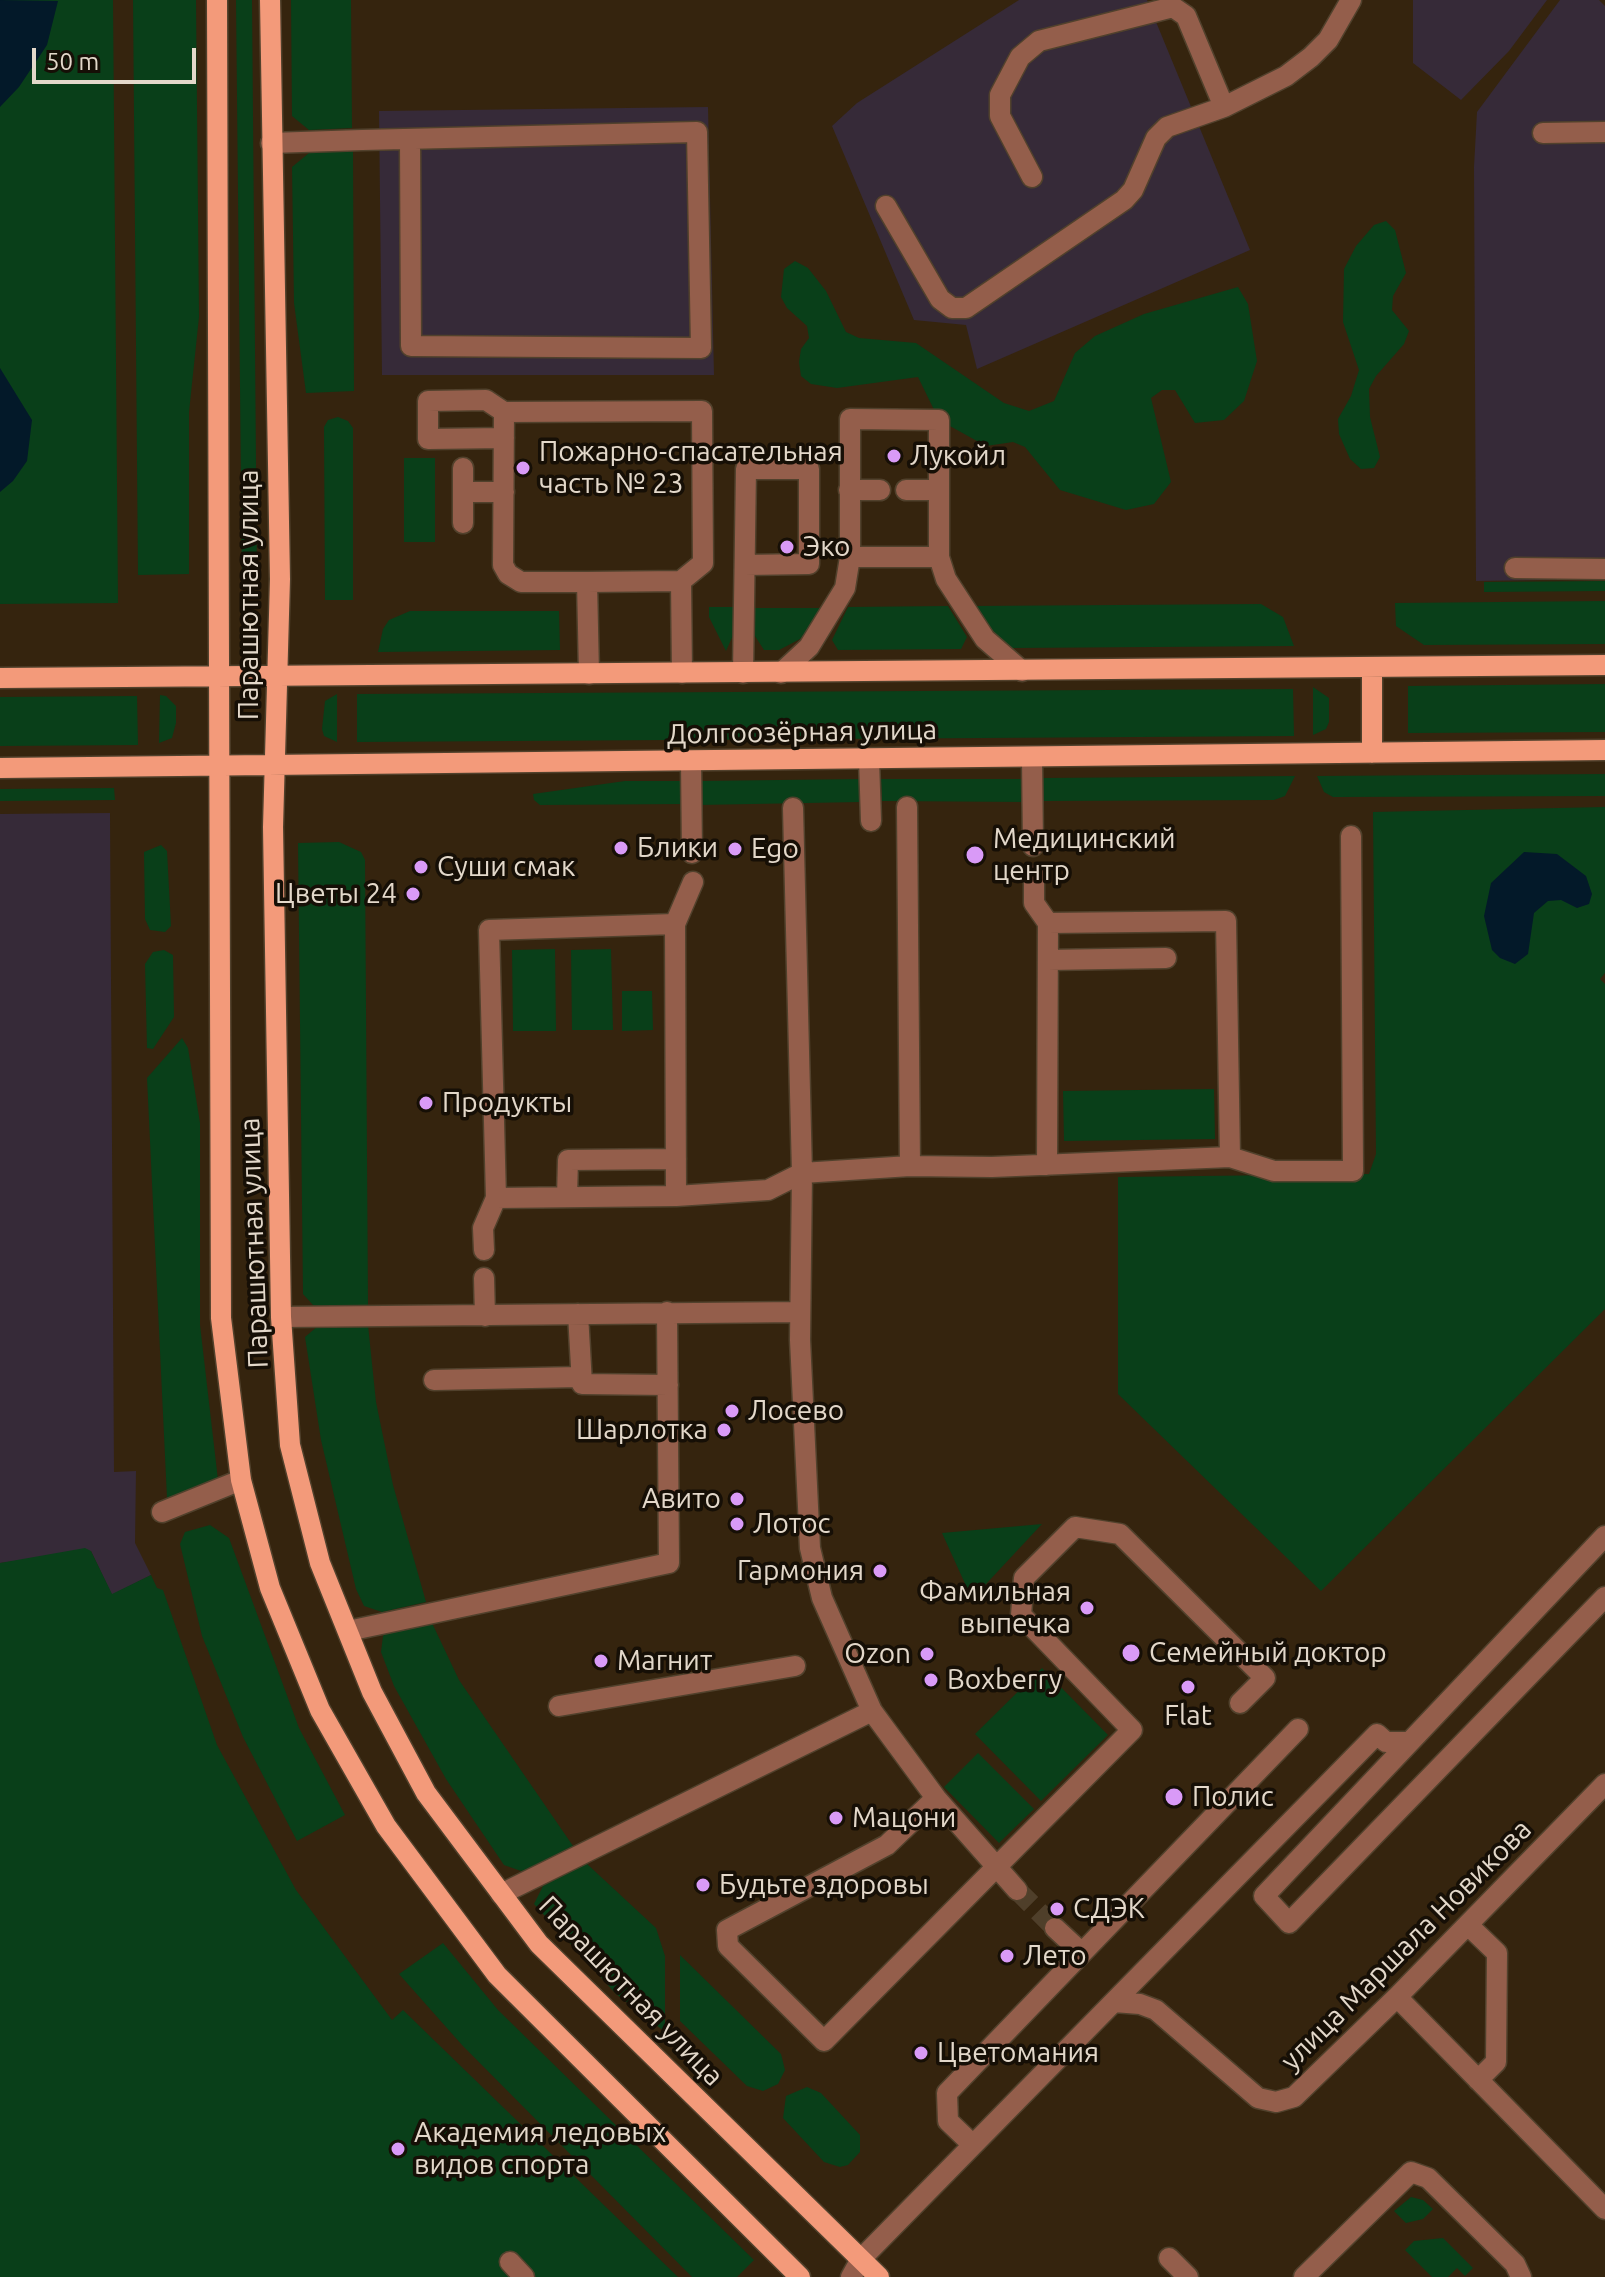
<!DOCTYPE html>
<html>
<head>
<meta charset="utf-8">
<style>
  body { margin:0 }
  #map { position:relative; width:1605px; height:2277px; overflow:hidden; background:#35240e; font-family:Ubuntu,sans-serif }
  canvas { display:block }
  .scale { position:absolute; left:32px; top:48px; width:164px; height:36px; box-sizing:border-box; border:4px solid #e3d8ca; border-top:0; padding-left:10px; font-size:24px; line-height:28px; white-space:nowrap; color:#e3d8ca; -webkit-text-stroke:6px #160f06; paint-order:stroke }
</style>
</head>
<body>
<div id="map">
<canvas width="1605" height="2277"></canvas>
<div class="scale">50 m</div>
</div>
<script>
const g = document.querySelector('canvas').getContext('2d');
g.lineJoin = 'round';
function paint(path, color) {
  g.fillStyle = color;
  g.fill(path, 'evenodd');
}
function poly(rows) {
  const path = new Path2D();
  for (const r of rows) {
    path.moveTo(r[0], r[1]);
    for (let i = 2; i < r.length; i += 2) path.lineTo(r[i], r[i + 1]);
  }
  return path;
}
function strokePath(path, color, width, dash) {
  g.strokeStyle = color;
  g.lineWidth = width;
  g.lineCap = dash ? 'butt' : 'round';
  g.setLineDash(dash || []);
  g.stroke(path);
}
function drawText(font, color, halo, rows, align = 'center') {
  g.font = font + ' Ubuntu,sans-serif';
  g.lineWidth = 7;
  g.setLineDash([]);
  g.textBaseline = 'middle';
  g.strokeStyle = halo;
  g.fillStyle = color;
  for (const [text, x, y, turn = 0] of rows) {
    g.save();
    g.translate(x, y);
    g.rotate((+turn || 0) * Math.PI / 180);
    g.textAlign = isNaN(turn) ? turn : align;
    if (halo) g.strokeText(text, 0, 0);
    g.fillText(text, 0, 0);
    g.restore();
  }
}
paint(poly([
  [1019,0,1147,0,1250,250,977,369,966,325,914,320,832,126,857,103],
  [1413,0,1547,0,1509,51,1461,100,1413,63],
  [1560,0,1599,0,1605,6,1605,579,1476,581,1474,167,1477,112],
  [708,107,714,375,382,375,379,111],
  [110,813,114,1472,136,1471,135,1543,151,1575,112,1595,91,1551,0,1563,0,814]
]), '#362a38');
paint(poly([
  [0,0,113,0,118,603,0,604],
  [133,0,196,0,199,317,189,412,189,574,138,575],
  [236,0,252,0,257,580,242,581],
  [291,0,351,0,352,128,309,130,292,116],
  [353,150,354,391,306,393,294,303,292,167,309,153],
  [1386,221,1395,230,1406,273,1393,296,1392,310,1409,331,1404,344,1376,376,1369,389,1370,417,1380,457,1374,468,1361,469,1350,459,1339,434,1338,419,1351,396,1359,370,1343,322,1344,269,1356,246,1374,225],
  [795,261,808,268,826,291,846,332,859,338,916,343,1004,403,1029,411,1054,401,1075,353,1095,336,1144,314,1238,287,1248,304,1257,361,1244,401,1224,420,1195,423,1175,390,1162,390,1151,398,1171,482,1154,504,1126,510,1060,490,1025,447,1013,442,986,446,939,420,918,377,837,388,811,384,801,376,799,362,801,349,809,338,807,326,787,308,781,297,784,269],
  [338,417,348,421,353,428,353,600,325,600,324,427,328,420],
  [404,458,435,458,435,542,404,542],
  [1605,581,1605,591,1484,592,1484,582],
  [1605,601,1605,644,1424,645,1396,626,1395,603],
  [1261,604,1283,617,1294,646,1011,648,1001,643,972,606],
  [948,606,967,637,961,649,838,650,832,640,848,607],
  [709,607,733,607,734,633,726,651,709,617],
  [754,608,824,608,800,639,779,650,764,650,753,633],
  [410,611,559,611,560,650,378,652,383,629,389,620],
  [1605,684,1605,732,1408,733,1408,686],
  [1313,687,1329,698,1329,722,1326,729,1313,735],
  [1293,689,1294,736,357,742,357,694],
  [337,694,337,742,324,736,322,729,325,701],
  [160,695,166,696,176,706,176,723,172,738,159,743],
  [137,696,138,745,0,746,0,697],
  [1605,774,1605,796,1333,797,1324,792,1317,776],
  [1295,776,1285,796,1274,800,1043,801,1043,778],
  [860,779,860,802,698,805,698,781],
  [881,779,1027,779,1027,802,882,801],
  [625,781,683,781,684,804,540,805,534,800,533,794],
  [114,788,115,800,0,801,0,789],
  [1605,807,1605,973,1600,979,1605,984,1605,1309,1321,1591,1118,1394,1118,1177,1369,1174,1376,1154,1373,812],
  [339,842,361,852,365,860,368,1305,321,1307,313,1305,303,1294,298,843],
  [161,845,167,851,171,926,165,932,150,930,145,919,144,852],
  [555,949,556,1031,513,1031,512,950],
  [611,949,613,1030,572,1030,571,950],
  [164,950,173,955,174,1017,153,1049,147,1048,145,964,153,952],
  [622,991,652,991,653,1030,622,1031],
  [182,1038,188,1048,200,1123,200,1325,218,1480,175,1498,167,1498,147,1078],
  [1214,1089,1215,1139,1064,1141,1063,1091],
  [368,1325,376,1402,393,1485,426,1602,382,1612,364,1606,356,1589,321,1440,305,1337,318,1326],
  [1042,1524,972,1599,942,1533],
  [210,1525,229,1538,299,1728,345,1815,297,1841,243,1737,202,1636,180,1544,185,1532],
  [85,1548,91,1551,112,1594,151,1575,157,1588,163,1590,217,1745,296,1890,392,2020,403,2010,678,2277,0,2277,0,1563],
  [432,1623,459,1680,573,1846,529,1869,521,1871,504,1865,446,1779,394,1686,381,1652,383,1636,390,1630],
  [1042,1668,1108,1735,1041,1801,975,1734],
  [978,1753,1034,1809,999,1843,944,1787],
  [586,1863,656,1928,665,1956,665,2032,616,1994,534,1904,543,1886],
  [443,1943,498,2010,754,2260,737,2277,692,2277,462,2045,399,1974],
  [680,1955,781,2054,785,2070,778,2084,763,2091,747,2086,680,2021],
  [807,2087,821,2093,860,2135,860,2152,848,2165,840,2167,824,2162,783,2118,786,2096],
  [1411,2197,1423,2200,1433,2209,1423,2219,1406,2223,1394,2211],
  [1443,2238,1473,2268,1465,2276,1457,2268,1448,2277,1432,2277,1405,2250,1414,2241]
]), '#093f19');
paint(poly([
  [0,0,58,1,47,45,19,87,0,107],
  [0,368,32,420,27,461,13,481,0,492],
  [1524,852,1557,854,1586,876,1592,894,1589,904,1577,908,1561,900,1548,901,1534,913,1528,954,1515,964,1500,958,1492,950,1484,916,1491,883]
]), '#031929');
strokePath(poly([
  [1017,1890,1055,1928]
]), '#4f3f2a', 20, [20, 10]);
const minor = poly([
  [1543,133,1605,132],
  [271,143,362,140,697,132,701,348,411,346,410,139],
  [1032,177,1000,116,1000,95,1020,57,1039,41,1173,7,1186,16,1224,107,1286,76,1311,57,1328,40,1351,0],
  [886,206,940,299,952,308,966,308,1124,200,1133,190,1156,138,1167,127,1224,107],
  [504,438,428,439,428,401,486,400,504,412],
  [849,490,880,490],
  [906,490,938,490],
  [463,492,504,492],
  [463,523,463,468],
  [850,557,939,557],
  [1515,568,1605,569],
  [587,582,521,582,508,574,503,565,504,412,702,411,703,563,681,581],
  [743,673,746,469,809,469,809,564,745,565],
  [781,673,809,647,845,588,850,557,850,419,939,420,939,557,946,579,985,639,1022,671],
  [589,674,587,582,681,581,682,673],
  [1032,758,1033,846],
  [869,759,871,821],
  [691,762,692,853],
  [907,807,910,1166],
  [793,808,802,1173,800,1340,810,1548,822,1598,872,1711,936,1798,1017,1890],
  [1034,875,1034,903,1048,923],
  [675,924,693,882],
  [1048,960,1166,958],
  [1047,1165,1048,923,1226,921,1230,1157],
  [567,1197,568,1160,676,1159],
  [496,1198,676,1196,768,1190,802,1173,910,1166,992,1167,1230,1157,1274,1171,1353,1171,1351,836],
  [484,1250,483,1228,496,1198,489,930,675,924,676,1196],
  [484,1278,485,1316],
  [578,1314,582,1384,668,1385],
  [281,1317,800,1312],
  [434,1380,579,1377],
  [162,1512,241,1480],
  [1605,1536,1264,1896,1289,1923,1605,1597],
  [348,1631,669,1563,667,1312],
  [559,1706,795,1666],
  [936,1798,887,1845,727,1930,728,1946,824,2041,1132,1730,1021,1615,1024,1578,1075,1527,1120,1534,1265,1678,1240,1703],
  [501,1894,872,1711],
  [1468,1925,1497,1953,1496,2062,1478,2080],
  [1055,1928,1082,1953],
  [1397,1997,1605,2209],
  [1114,2002,1140,2004,1156,2010,1258,2098,1276,2102,1294,2097,1397,1997,1605,1784],
  [973,2145,948,2121,947,2093,1298,1729],
  [1169,2258,1188,2277],
  [510,2262,524,2277],
  [851,2277,861,2259,1377,1734,1386,1742,1409,1742],
  [1304,2277,1411,2172,1428,2178,1515,2264,1521,2277]
]);
const major = poly([
  [217,0,221,1318,241,1480,270,1588,320,1710,386,1826,497,1975,800,2277],
  [270,0,280,579,273,827,281,1317,290,1445,320,1563,372,1692,426,1793,539,1944,879,2277],
  [1372,670,1372,753],
  [0,678,1605,665],
  [0,768,1605,750]
]);
strokePath(minor, '#51412c', 23);
strokePath(major, '#51412c', 23);
strokePath(minor, '#945e4b', 20);
strokePath(major, '#f39a7a', 20);
for (const [x, y, r, color] of [
  [894,456,8,"#d99af7"],
  [523,468,8,"#d99af7"],
  [787,547,8,"#d99af7"],
  [621,848,8,"#d99af7"],
  [735,849,8,"#d99af7"],
  [975,855,10,"#d99af7"],
  [421,867,8,"#d99af7"],
  [413,894,8,"#d99af7"],
  [426,1103,8,"#d99af7"],
  [732,1411,8,"#d99af7"],
  [724,1430,8,"#d99af7"],
  [737,1499,8,"#d99af7"],
  [737,1524,8,"#d99af7"],
  [880,1571,8,"#d99af7"],
  [1087,1608,8,"#d99af7"],
  [1131,1653,10,"#d99af7"],
  [927,1654,8,"#d99af7"],
  [601,1661,8,"#d99af7"],
  [931,1680,8,"#d99af7"],
  [1188,1687,8,"#d99af7"],
  [1174,1797,10,"#d99af7"],
  [836,1818,8,"#d99af7"],
  [703,1885,8,"#d99af7"],
  [1057,1909,8,"#d99af7"],
  [1007,1956,8,"#d99af7"],
  [921,2053,8,"#d99af7"],
  [398,2149,8,"#d99af7"]
]) {
  const dot = new Path2D();
  dot.arc(x, y, r, 0, 2 * Math.PI);
  g.fillStyle = color;
  g.fill(dot);
  strokePath(dot, '#160f06', 3);
}
drawText('28px', '#e3d8ca', '#160f06', [
  ["Пожарно-спасательная",539,452],
  ["часть № 23",539,484],
  ["Лукойл",910,456],
  ["Эко",803,547],
  ["Медицинский",993,839],
  ["центр",993,871],
  ["Блики",637,848],
  ["Ego",751,849],
  ["Суши смак",437,867],
  ["Цветы 24",397,894,"right"],
  ["Продукты",442,1103],
  ["Лосево",748,1411],
  ["Шарлотка",708,1430,"right"],
  ["Авито",721,1499,"right"],
  ["Лотос",753,1524],
  ["Гармония",864,1571,"right"],
  ["Фамильная",1071,1592,"right"],
  ["выпечка",1071,1624,"right"],
  ["Семейный доктор",1149,1653],
  ["Ozon",911,1654,"right"],
  ["Магнит",617,1661],
  ["Boxberry",947,1680],
  ["Flat",1188,1716,"center"],
  ["Полис",1192,1797],
  ["Мацони",852,1818],
  ["Будьте здоровы",719,1885],
  ["СДЭК",1073,1909],
  ["Лето",1023,1956],
  ["Цветомания",937,2053],
  ["Академия ледовых",414,2133],
  ["видов спорта",414,2165]
], 'left');
drawText('28px', '#e3d8ca', '#160f06', [
  ["Парашютная улица",249,595,-90],
  ["Долгоозёрная улица",802,732,-1],
  ["Парашютная улица",254,1243,-92],
  ["улица Маршала Новикова",1406,1945,-45],
  ["Парашютная улица",631,1991,46]
]);
</script>
</body>
</html>
